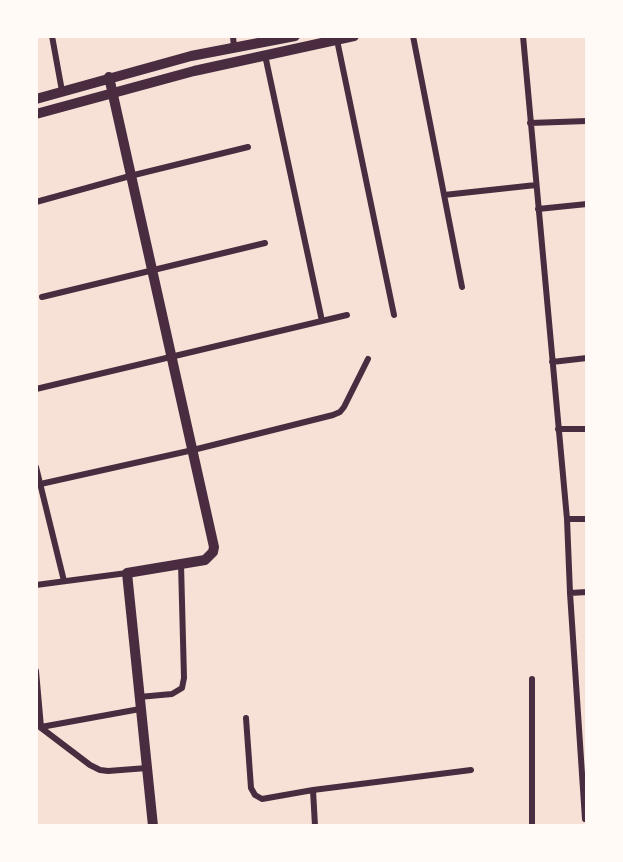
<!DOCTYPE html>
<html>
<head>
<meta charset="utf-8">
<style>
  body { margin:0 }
  #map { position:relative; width:623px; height:862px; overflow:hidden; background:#f7e1d7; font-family:Overpass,sans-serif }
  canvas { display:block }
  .frame { position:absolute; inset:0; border:38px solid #fffaf5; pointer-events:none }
</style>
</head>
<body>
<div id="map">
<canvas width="623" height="862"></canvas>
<div class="frame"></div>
</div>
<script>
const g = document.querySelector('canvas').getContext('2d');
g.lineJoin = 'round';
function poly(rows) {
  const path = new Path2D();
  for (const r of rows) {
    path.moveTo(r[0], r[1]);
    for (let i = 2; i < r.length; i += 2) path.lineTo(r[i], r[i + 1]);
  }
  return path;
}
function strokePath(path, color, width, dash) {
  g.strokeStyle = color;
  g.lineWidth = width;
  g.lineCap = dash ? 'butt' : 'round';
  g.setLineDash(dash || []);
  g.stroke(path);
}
strokePath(poly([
  [52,36,62,91],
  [233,36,234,48],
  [413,36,462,287],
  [523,36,567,519,570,593,587,592],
  [337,40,394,315],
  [265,55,322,321],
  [530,123,587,121],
  [444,195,536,185],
  [36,202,130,176,248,147],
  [538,209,587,204],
  [42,297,265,243],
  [552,362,587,358],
  [36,389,347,315],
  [558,429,587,429],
  [36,467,64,581],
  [36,485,193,450,333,415,340,412,344,407,368,359],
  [567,519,587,519],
  [36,585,127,573],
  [570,593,585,819],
  [36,671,41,727,140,709],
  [532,679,532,826],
  [139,697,172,694,182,688,184,678,181,564],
  [246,718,251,788,255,795,262,799,313,790,471,770],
  [36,724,90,765,100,770,108,771,147,768],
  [313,790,315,826]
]), '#4a2c40', 6);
strokePath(poly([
  [109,77,214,547,213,552,205,560,127,573,153,826],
  [36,99,191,56,295,36],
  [36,114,194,71,354,36]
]), '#4a2c40', 10);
</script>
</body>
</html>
